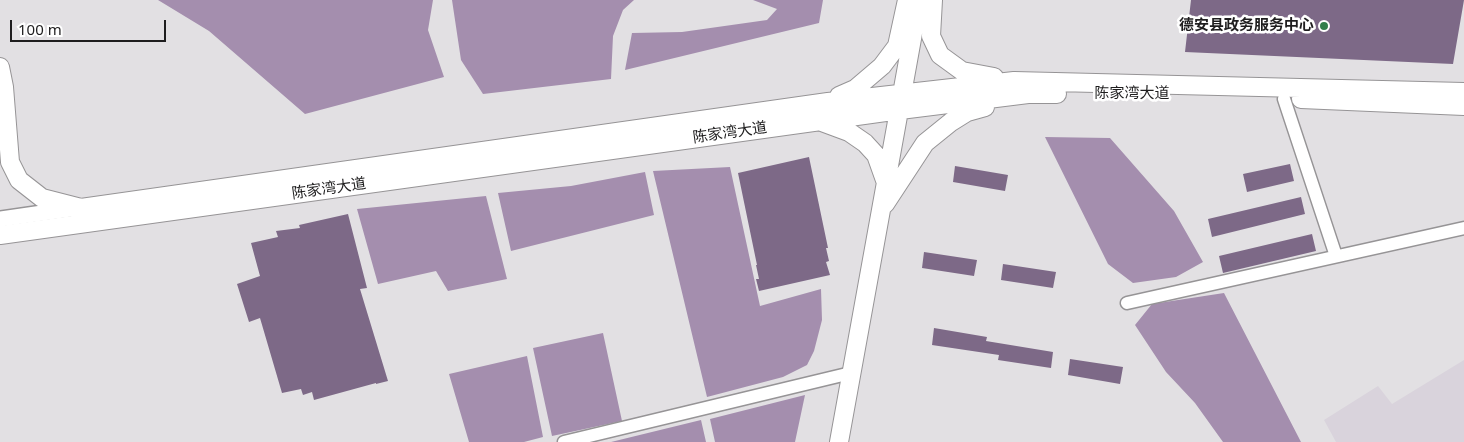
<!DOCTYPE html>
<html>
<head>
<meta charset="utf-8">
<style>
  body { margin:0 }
  #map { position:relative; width:1464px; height:442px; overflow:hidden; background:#e2e0e3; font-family:"Noto Sans",sans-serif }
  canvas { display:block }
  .scale { position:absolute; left:10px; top:20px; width:156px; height:22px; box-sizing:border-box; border:2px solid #1e1d1e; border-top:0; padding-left:6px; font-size:15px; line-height:18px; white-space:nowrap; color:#1e1d1e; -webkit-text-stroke:4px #fff; paint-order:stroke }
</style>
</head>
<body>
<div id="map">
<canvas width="1464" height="442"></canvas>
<div class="scale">100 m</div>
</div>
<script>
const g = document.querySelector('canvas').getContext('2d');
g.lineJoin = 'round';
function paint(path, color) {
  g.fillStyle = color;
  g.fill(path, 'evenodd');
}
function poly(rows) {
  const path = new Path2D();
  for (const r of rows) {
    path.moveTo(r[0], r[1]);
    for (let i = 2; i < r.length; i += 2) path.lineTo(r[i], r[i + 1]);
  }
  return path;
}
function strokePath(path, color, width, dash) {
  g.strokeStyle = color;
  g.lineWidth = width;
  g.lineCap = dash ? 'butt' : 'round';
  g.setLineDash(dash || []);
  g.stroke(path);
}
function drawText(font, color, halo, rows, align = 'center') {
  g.font = font + ' "Noto Sans","Noto Sans SC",sans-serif';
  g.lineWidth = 5;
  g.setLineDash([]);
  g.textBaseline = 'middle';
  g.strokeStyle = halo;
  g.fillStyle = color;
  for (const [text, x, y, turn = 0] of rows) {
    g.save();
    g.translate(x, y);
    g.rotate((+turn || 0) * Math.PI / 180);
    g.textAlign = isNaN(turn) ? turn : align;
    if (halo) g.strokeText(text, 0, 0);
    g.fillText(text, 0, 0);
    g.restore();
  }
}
paint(poly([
  [1464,360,1464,442,1336,442,1324,420,1378,386,1392,404]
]), '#d9d3dc');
paint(poly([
  [158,0,433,0,428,30,444,77,305,114,209,31],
  [452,0,634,0,623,10,613,36,611,79,483,94,461,60],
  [753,0,823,0,819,23,625,70,632,33,682,32,767,20,777,9],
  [1045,137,1110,138,1174,211,1203,262,1176,277,1133,283,1108,264],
  [730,167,760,306,821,289,822,320,814,351,807,365,783,377,707,397,653,171],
  [645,172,654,215,511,251,498,193,571,186],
  [486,196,507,279,448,291,436,271,378,284,357,209],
  [1224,293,1301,442,1223,442,1195,403,1166,372,1135,325,1152,304],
  [603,333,622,421,552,436,533,348],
  [527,356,543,437,524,442,469,442,449,374],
  [805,395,795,442,715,442,710,419],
  [701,420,706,442,611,442]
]), '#a48eae');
paint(poly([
  [1191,0,1464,0,1453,64,1185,52],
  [809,157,828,248,826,248,829,261,826,262,830,275,759,291,756,279,759,279,756,265,757,265,738,173],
  [1290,164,1294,181,1247,192,1243,174],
  [955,166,1008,175,1005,191,953,182],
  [1301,197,1305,214,1212,237,1208,219],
  [348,214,367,288,360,289,388,381,376,384,376,383,314,400,312,392,303,395,301,389,282,393,260,318,249,322,237,284,260,276,251,243,278,237,276,231,300,228,299,225],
  [1312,234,1316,251,1223,273,1219,256],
  [924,252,977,260,974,276,922,268],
  [1003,264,1056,272,1053,288,1001,280],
  [934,328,987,337,986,341,1053,352,1051,368,998,360,999,355,932,345],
  [1070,359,1123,367,1120,384,1068,375]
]), '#7d6987');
const minor = poly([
  [1284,99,1336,256],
  [1127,303,1464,228],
  [564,442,851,373]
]);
const tertiary = poly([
  [0,219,77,208]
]);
const secondary = poly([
  [933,0,931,36,940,55,962,71,994,77],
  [0,67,4,87,10,162,19,180,42,198,81,208,828,102,1014,81,1464,92],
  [839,96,855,89,882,66,897,46,907,0],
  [1301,99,1464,106],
  [822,122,849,132,865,143,876,155,886,183],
  [885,204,925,143,951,122,967,112,985,107],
  [0,235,900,110,1028,94,1057,94],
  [839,442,919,0]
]);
strokePath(minor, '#969496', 15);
strokePath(tertiary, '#969496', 18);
strokePath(secondary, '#969496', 20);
strokePath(minor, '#fff', 12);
strokePath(tertiary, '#fff', 15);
strokePath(secondary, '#fff', 18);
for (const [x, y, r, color] of [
  [1324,26,5,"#327d4b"]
]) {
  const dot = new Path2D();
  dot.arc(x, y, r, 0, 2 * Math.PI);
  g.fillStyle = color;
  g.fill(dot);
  strokePath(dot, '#fff', 2);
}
drawText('bold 15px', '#1e1d1e', '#fff', [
  ["德安县政务服务中心",1314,26]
], 'right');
drawText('15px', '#1e1d1e', '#fff', [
  ["陈家湾大道",1132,94],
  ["陈家湾大道",730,133,-8],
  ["陈家湾大道",329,189,-8]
]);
</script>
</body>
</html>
